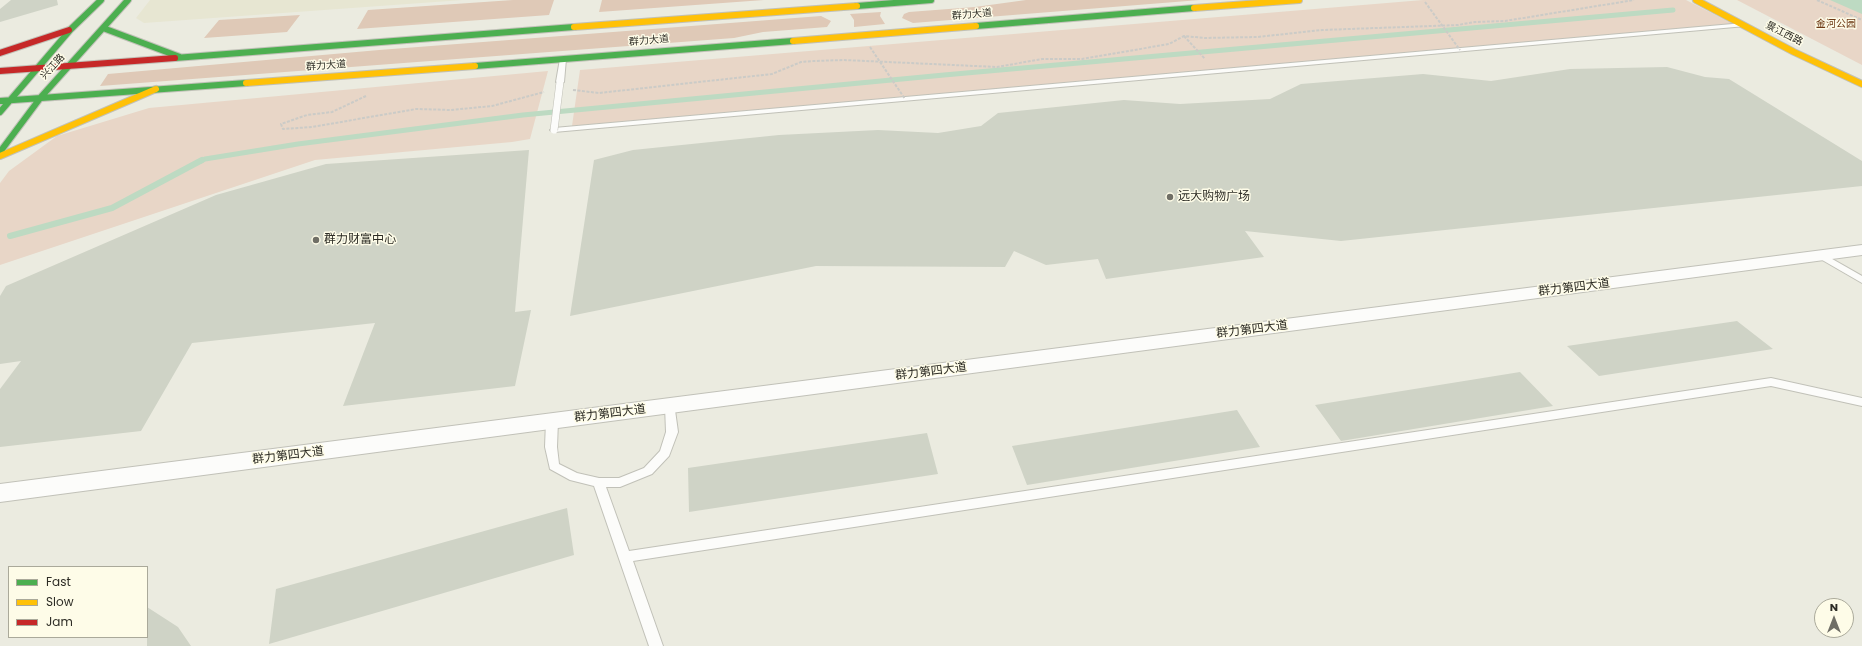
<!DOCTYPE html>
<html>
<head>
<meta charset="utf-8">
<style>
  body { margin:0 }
  #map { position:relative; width:1862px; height:646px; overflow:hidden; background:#ebebe0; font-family:Poppins,sans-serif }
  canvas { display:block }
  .legend { position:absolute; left:8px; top:566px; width:140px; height:72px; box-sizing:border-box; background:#fefce8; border:1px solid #aaa99a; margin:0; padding:5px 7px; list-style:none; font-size:12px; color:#2d2c25 }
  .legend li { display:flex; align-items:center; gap:8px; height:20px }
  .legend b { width:20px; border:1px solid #aaa99a }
  .north { position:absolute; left:1814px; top:598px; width:40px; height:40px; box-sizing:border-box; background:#fefce8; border:1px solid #aaa99a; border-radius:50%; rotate:0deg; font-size:11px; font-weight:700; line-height:16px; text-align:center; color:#2d2c25 }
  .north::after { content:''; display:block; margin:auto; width:14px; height:18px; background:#706f66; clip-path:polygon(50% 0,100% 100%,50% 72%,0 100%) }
</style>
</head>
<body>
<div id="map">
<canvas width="1862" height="646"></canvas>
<ul class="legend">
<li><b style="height:5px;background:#4caf50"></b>Fast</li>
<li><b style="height:5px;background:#ffc107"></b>Slow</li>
<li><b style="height:5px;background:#c62828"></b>Jam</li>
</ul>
<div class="north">N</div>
</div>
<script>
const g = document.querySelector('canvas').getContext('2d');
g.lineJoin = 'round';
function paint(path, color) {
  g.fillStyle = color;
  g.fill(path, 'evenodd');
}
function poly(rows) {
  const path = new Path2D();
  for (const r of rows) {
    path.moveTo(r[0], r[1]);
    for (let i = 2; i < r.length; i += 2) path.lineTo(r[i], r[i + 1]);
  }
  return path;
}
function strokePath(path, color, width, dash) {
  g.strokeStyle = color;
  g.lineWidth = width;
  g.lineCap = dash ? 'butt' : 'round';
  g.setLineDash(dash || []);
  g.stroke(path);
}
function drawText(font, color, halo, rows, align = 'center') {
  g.font = font + ' Poppins,"Noto Sans SC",sans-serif';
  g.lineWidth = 3;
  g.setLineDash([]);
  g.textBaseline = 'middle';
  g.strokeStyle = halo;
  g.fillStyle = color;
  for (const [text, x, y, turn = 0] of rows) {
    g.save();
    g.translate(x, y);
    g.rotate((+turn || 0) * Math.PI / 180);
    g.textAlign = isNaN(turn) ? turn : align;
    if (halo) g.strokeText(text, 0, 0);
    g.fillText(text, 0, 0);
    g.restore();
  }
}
paint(poly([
  [150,0,463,0,144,23,136,18]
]), '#e7e6d2');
paint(poly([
  [1423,0,1686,0,1733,24,572,126,580,70],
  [1737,0,1862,0,1862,65],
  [548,71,530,139,512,142,315,160,0,265,0,183,9,171,57,136,149,108]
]), '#e8d6c7');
paint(poly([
  [513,0,554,0,549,15,357,29,368,10],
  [602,0,764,0,599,12],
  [1026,0,1200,0,913,23,902,18,904,14,909,12,975,7],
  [881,12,880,16,885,24,854,27,854,20,850,14],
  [300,15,287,32,204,38,219,20],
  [821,16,831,21,827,27,763,32,734,38,100,86,108,74,379,50]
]), '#dfc9b7');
paint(poly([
  [1830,0,1862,0,1862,14]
]), '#bddac2');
strokePath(poly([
  [201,161,205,159,298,144,523,115,944,75,1673,10]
]), '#bddac2', 5);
strokePath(poly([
  [10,236,112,208,202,160]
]), '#bddac2', 6);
paint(poly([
  [11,0,57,0,58,5,0,22,0,9],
  [1667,67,1705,77,1729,79,1862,161,1862,186,1341,241,1245,231,1264,257,1106,279,1098,259,1046,265,1014,251,1005,267,816,266,570,316,594,160,633,150,779,135,878,130,938,133,981,126,998,113,1124,100,1180,104,1270,99,1301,84,1423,74,1491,81,1570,69],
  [529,150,515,312,531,310,515,386,343,406,375,323,192,343,141,431,0,447,0,389,21,361,0,364,0,296,6,286,216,195,326,164],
  [1737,321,1773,349,1599,376,1567,346],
  [1520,372,1553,406,1341,441,1315,405],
  [1237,410,1260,447,1027,485,1012,446],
  [927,433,938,474,689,512,688,468],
  [567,508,574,555,269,644,276,589],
  [147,607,178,627,191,646,147,646]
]), '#cfd3c6');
const lane = poly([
  [1744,23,1747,25,1746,26,554,132,550,130,554,128,1744,23],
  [563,57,566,59,564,82,560,84,556,82,560,59,563,57],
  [1820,252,1862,276,1862,283,1817,257,1815,255,1820,252],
  [1771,378,1862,398,1862,406,1771,386,633,561,663,646,649,646,594,486,570,480,550,469,545,447,546,421,548,418,552,417,556,418,558,421,557,447,559,464,577,473,599,478,619,478,644,468,660,451,666,432,665,406,666,403,670,402,674,403,678,432,669,456,652,474,620,487,606,487,629,551,1771,378]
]);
const street = poly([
  [1862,245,1862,255,0,502,0,484,1862,245]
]);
const fast = poly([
  [857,6,931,0],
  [976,26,1194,8],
  [103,28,180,57],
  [175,58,574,27],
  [475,66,793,41],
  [0,101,246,83],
  [0,112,71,29,101,0],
  [0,152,41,97,128,0]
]);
const slow = poly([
  [1696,0,1794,52,1862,84],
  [1194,8,1299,0],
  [574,27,857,6],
  [793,41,976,26],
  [246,83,475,66],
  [0,156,156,89]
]);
const jam = poly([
  [0,53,69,30],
  [0,71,175,58]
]);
strokePath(lane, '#c1c1b8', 2);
strokePath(street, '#c1c1b8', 2);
strokePath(fast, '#c1c1b8', 8);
strokePath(slow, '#c1c1b8', 8);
strokePath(jam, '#c1c1b8', 8);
strokePath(poly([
  [1817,0,1862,20],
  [1184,36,1205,59],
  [573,90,599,93,772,74,801,62,814,61,844,60,997,67,1042,59,1082,59,1169,44,1184,36,1205,38,1257,37,1322,30,1458,25,1475,22,1505,21,1634,0],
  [366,96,332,112,307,115,281,124,283,129,312,127,416,109,451,110,492,106,544,92]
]), '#cbcbc7', 2, [3, 1.5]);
paint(lane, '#fcfcfa');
paint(street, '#fcfcfa');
strokePath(fast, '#4caf50', 6);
strokePath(slow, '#ffc107', 6);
strokePath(jam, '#c62828', 6);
const laneBridge = poly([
  [554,130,560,82]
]);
strokePath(laneBridge, '#c1c1b8', 8, []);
strokePath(poly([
  [1425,2,1460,50],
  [870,47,905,99]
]), '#cbcbc7', 2, [3, 1.5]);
strokePath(laneBridge, '#fcfcfa', 7);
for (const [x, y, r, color] of [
  [1170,197,4,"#706f66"],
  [316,240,4,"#706f66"]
]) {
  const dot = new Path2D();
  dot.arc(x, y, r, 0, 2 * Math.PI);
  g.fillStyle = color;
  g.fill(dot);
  strokePath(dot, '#fefce8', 1.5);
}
drawText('10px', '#2d2c25', '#fefce8', [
  ["群力大道",972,15,-5],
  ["景江西路",1784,34,27],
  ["群力大道",649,41,-5],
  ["群力大道",326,66,-4],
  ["兴江路",53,67,-48]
]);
drawText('10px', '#6d3813', '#fefce8', [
  ["金河公园",1836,24]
]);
drawText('12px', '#2d2c25', '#fefce8', [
  ["远大购物广场",1178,197],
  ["群力财富中心",324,240]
], 'left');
drawText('12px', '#2d2c25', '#fefce8', [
  ["群力第四大道",1574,288,-7],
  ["群力第四大道",1252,330,-7],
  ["群力第四大道",931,372,-7],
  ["群力第四大道",610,414,-7],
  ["群力第四大道",288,456,-7]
]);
</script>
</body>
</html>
